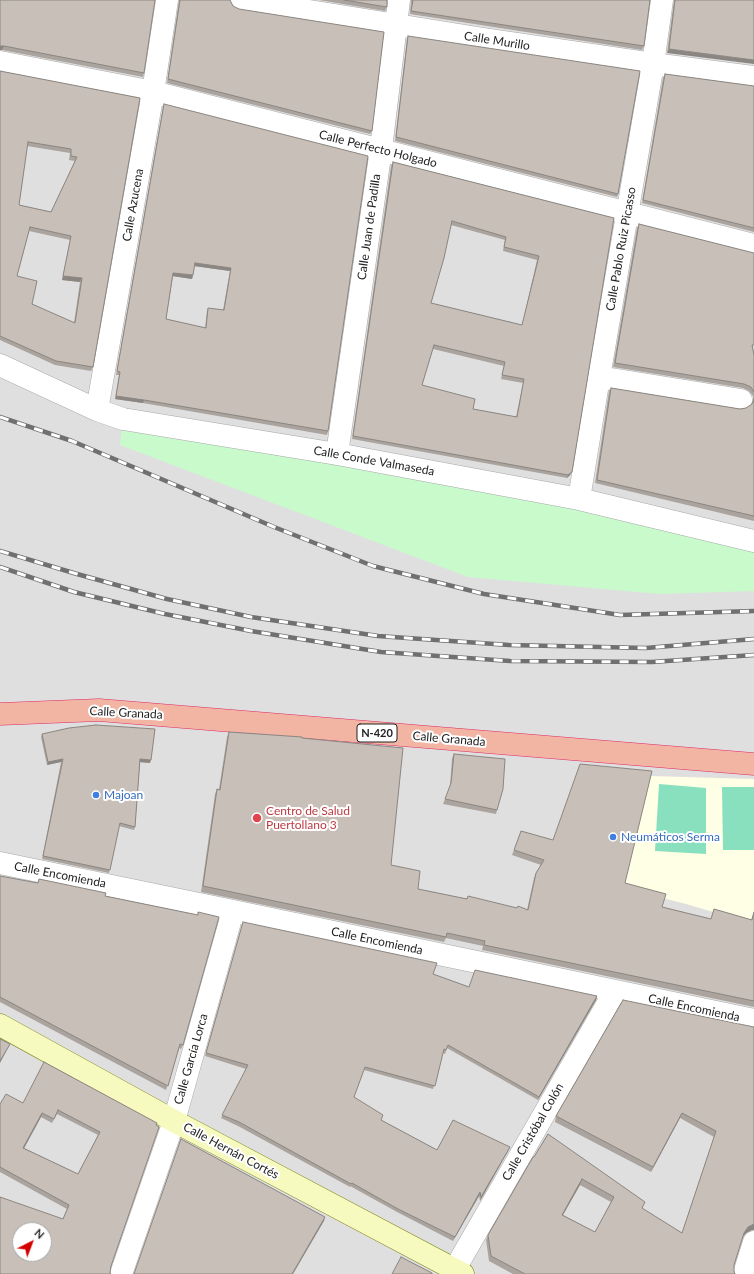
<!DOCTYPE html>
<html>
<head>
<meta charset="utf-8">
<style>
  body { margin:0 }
  #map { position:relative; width:754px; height:1274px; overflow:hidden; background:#f2efe9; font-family:Lato,sans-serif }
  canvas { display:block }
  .north { position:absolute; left:12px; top:1222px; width:40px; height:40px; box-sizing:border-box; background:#fff; border:1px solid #a7a7a7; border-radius:50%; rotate:42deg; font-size:11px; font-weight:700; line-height:16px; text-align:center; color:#222 }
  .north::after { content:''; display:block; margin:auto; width:14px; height:18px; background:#d40000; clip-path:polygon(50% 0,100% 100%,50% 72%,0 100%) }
</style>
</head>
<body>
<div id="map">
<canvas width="754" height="1274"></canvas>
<div class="north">N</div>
</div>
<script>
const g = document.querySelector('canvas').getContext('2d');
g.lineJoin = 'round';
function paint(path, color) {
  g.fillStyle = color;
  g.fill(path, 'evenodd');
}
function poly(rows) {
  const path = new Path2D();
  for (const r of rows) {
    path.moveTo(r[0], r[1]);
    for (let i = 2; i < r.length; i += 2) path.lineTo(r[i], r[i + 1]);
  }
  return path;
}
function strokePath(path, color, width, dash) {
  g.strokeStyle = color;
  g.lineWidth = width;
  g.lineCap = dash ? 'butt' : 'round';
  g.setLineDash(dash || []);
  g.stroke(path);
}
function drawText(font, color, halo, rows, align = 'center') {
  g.font = font + ' Lato,sans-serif';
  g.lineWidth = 4;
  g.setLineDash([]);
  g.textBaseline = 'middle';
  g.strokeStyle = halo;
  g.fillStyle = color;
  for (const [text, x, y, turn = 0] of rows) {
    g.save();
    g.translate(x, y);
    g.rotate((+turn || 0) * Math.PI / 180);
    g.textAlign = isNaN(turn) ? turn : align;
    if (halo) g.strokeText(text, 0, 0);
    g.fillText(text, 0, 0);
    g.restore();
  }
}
paint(poly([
  [0,0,754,0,754,1274,0,1274],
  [20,1230,44,1230,44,1254,20,1254]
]), '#e0dfdf');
paint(poly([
  [650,776,754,779,754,924,686,904,623,888]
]), '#ffffe5');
paint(poly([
  [123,419,754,541,754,591,660,594,468,577,120,445]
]), '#c8facc');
paint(poly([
  [659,784,706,788,706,854,655,851],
  [722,787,754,787,754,850,723,850]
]), '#88e0be');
const minor = poly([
  [240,0,484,39,653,64,754,77],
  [0,62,153,92,754,245],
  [0,365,97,410,123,419,337,454,579,499,754,541],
  [599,377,741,400],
  [97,410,153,92,167,0],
  [337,454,381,149,399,0],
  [579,499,599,377,653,64,662,0],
  [0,863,233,911,754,1020],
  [121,1274,174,1121,233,911],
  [452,1274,615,991],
  [744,1274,754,1242]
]);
const secondary = poly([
  [0,1025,174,1121,463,1274]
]);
const trunk = poly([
  [0,714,99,710,754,764]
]);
strokePath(minor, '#a9a9a9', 23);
strokePath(secondary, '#707d05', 23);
strokePath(trunk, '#dc2a67', 23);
strokePath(minor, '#fff', 22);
strokePath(secondary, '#f7fabf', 22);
strokePath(trunk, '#f2b4a3', 22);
const rail = poly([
  [0,417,72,441,274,527,373,566,484,594,620,615,754,611],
  [0,551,77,574,167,599,251,617,378,636,509,645,646,648,754,639],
  [0,567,74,592,165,614,251,631,381,652,510,661,652,662,754,655]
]);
strokePath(rail, '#707070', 4.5);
strokePath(rail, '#fff', 3, [9]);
paint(poly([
  [0,0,144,73,143,77,2,50,0,50],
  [179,0,230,0,233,6,372,131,370,134,167,83],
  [319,0,387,0,387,7,385,11],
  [411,0,650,0,644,46,642,50,410,14],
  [674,0,754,0,667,53],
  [408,36,618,194,617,197,395,141,407,39],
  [0,71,140,98,93,367,91,371,55,365,0,340],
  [27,146,70,153,69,160,75,161,51,212,19,205],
  [29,231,70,240,62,280,80,282,74,323,32,304,17,276],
  [665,74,754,86,754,232,642,203,663,78],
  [164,104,328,431,327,435,143,403,115,399,119,375,116,375,163,107],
  [194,266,230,271,223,310,208,308,207,311,205,328,166,319,173,276,192,279,193,275],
  [393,162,614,218,572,472,570,475,567,478,352,439,391,166],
  [451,225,505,240,503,251,537,260,522,325,431,303],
  [433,349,504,366,501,379,523,383,516,417,473,409,422,385],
  [639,224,752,253,753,348,754,354,754,521,595,483,609,391,611,388,740,409,746,408,752,404,753,401,753,396,749,391,743,388,613,367,637,228],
  [229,732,302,738,391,865,418,889,467,899,527,910,534,878,536,873,541,865,512,855,514,850,625,883,662,907,711,919,714,909,751,920,754,911,754,1007,482,950,483,946,446,938,444,942,201,892,215,794,217,789,219,789,227,737],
  [42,734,150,763,140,762,135,827,134,830,119,826,109,873,42,859,61,762,47,765,41,737],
  [454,754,497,810,496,814,443,804,450,787,452,758],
  [0,876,37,883,39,879,105,896,197,915,198,912,183,1045,181,1049,179,1048,166,1090,0,1002],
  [242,926,433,974,469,987,597,996,596,1000,538,1100,447,1048,445,1054,443,1053,433,1089,364,1070,354,1097,381,1120,437,1150,510,1147,508,1151,480,1201,479,1196,453,1241,397,1212,350,1186,350,1187,238,1126,221,1118,246,1069,205,1056],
  [754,1027,754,1230,752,1230,746,1233,743,1237,734,1265,734,1271,735,1274,513,1274,489,1261,486,1240,488,1235,548,1134,643,1209,682,1233,714,1137,680,1118,651,1172,555,1122,556,1116],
  [580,1185,611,1202,595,1232,563,1215],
  [23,1103,157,1123,111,1266,110,1273,63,1219,67,1209,0,1172,0,1104],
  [57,1114,98,1135,78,1174,24,1148,41,1117,52,1123]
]), '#aba49e');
paint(poly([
  [0,46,4,46,2,50,0,50],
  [669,49,754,60,754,64,667,53],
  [195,263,231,268,230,271,194,266],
  [173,273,193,275,192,279,172,276],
  [63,276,82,278,80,282,62,280],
  [116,396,144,400,143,403,115,399],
  [572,472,570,475,567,478,568,475],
  [63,759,61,762,47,765,48,762],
  [140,759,151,760,150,763,139,762],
  [597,996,596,1000,538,1100,539,1097],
  [10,1044,8,1048,0,1063,0,1061],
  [42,1113,41,1117,22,1152,23,1148],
  [682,1113,680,1118,651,1172,653,1167],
  [510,1147,508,1151,480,1201,481,1197],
  [582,1179,580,1185,560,1220,562,1215],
  [480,1192,479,1196,453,1241,455,1237],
  [325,1217,324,1221,293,1274,292,1274],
  [754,1224,754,1230,752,1230,746,1233,742,1238,744,1233,748,1227]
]), '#8b8681');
const building = poly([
  [0,0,155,0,144,73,4,46,0,46,0,0],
  [180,0,230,0,233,6,239,9,384,32,372,131,168,79,180,0],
  [344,0,387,0,387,7,344,0],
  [413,0,650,0,644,46,411,11,413,0],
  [675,0,754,0,754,60,669,49,675,0],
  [408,36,640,71,618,194,396,137,408,36],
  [0,71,140,98,93,367,56,361,0,336,0,71],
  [28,142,71,149,71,156,77,157,51,212,19,205,28,142],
  [30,227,71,236,63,276,82,278,75,323,32,304,37,281,17,276,30,227],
  [665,74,754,86,754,228,643,200,665,74],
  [164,104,368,156,328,431,144,400,116,396,120,372,117,371,164,104],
  [195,263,231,268,224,310,208,308,206,328,166,319,173,273,193,275,195,263],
  [393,162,614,218,572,472,568,475,353,436,393,162],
  [452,221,506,237,504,247,539,256,522,325,431,303,444,258,452,221],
  [434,345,505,362,502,375,524,379,517,417,473,409,475,399,422,385,434,345],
  [639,224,754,253,754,345,752,345,754,355,754,392,751,387,744,384,615,363,639,224],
  [611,388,740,409,746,408,752,404,754,399,754,516,597,480,611,388],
  [96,725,155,729,151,760,140,759,135,827,120,823,110,870,43,856,63,759,48,762,42,734,69,728,96,725],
  [229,732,302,737,302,738,403,748,391,865,420,871,418,889,467,899,468,896,517,908,518,906,528,910,536,873,544,860,514,850,521,831,553,840,580,764,652,771,625,883,666,894,662,907,711,919,714,909,752,920,754,912,754,1001,484,945,485,941,447,933,446,937,203,886,217,789,220,790,229,732],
  [454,754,505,759,503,789,497,810,445,799,451,783,454,754],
  [0,876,38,883,39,879,106,893,105,896,198,915,198,912,219,917,183,1045,180,1044,168,1086,0,997,0,876],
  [243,922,437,963,433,974,469,987,475,970,597,996,539,1097,448,1045,446,1050,444,1049,435,1086,365,1067,354,1097,383,1115,381,1120,437,1150,453,1120,510,1147,481,1197,480,1192,455,1237,398,1209,352,1183,351,1184,239,1122,222,1115,248,1065,206,1053,243,922],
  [623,1000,754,1027,754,1224,748,1227,744,1233,734,1265,734,1271,735,1274,525,1274,491,1256,488,1235,533,1157,534,1157,548,1134,645,1202,642,1208,682,1233,716,1131,682,1113,653,1167,556,1116,623,1000],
  [582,1179,614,1197,595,1232,562,1215,582,1179],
  [0,1039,10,1044,0,1061,0,1039],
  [44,1062,157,1123,156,1125,159,1127,111,1266,110,1273,111,1274,0,1274,0,1197,63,1219,69,1205,0,1167,0,1104,6,1094,23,1103,44,1062],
  [58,1110,100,1132,78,1174,23,1148,42,1113,54,1119,58,1110],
  [20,1230,44,1230,44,1254,20,1254,20,1230],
  [181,1139,325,1217,292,1274,134,1274,181,1139],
  [401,1257,432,1273,432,1274,392,1274,401,1257]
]);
paint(building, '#c7bfb8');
strokePath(building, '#8b8681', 1);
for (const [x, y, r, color] of [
  [96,795,4,"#3f7fe0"],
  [257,818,5,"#e0444e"],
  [613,837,4,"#3f7fe0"]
]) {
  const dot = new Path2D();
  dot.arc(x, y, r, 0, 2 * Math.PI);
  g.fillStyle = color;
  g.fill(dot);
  strokePath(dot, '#fff', 1.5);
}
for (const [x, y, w] of [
  [377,733,40]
]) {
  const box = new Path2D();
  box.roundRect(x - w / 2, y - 9, w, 18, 3);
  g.fillStyle = '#fff';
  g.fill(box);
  strokePath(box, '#222', 1);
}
drawText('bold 11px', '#222', null, [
  ["N-420",377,733]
]);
drawText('12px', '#222', '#fff', [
  ["Calle Murillo",497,41,9],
  ["Calle Perfecto Holgado",378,149,14],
  ["Calle Azucena",133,205,-80],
  ["Calle Juan de Padilla",369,227,-82],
  ["Calle Pablo Ruiz Picasso",621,249,-80],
  ["Calle Conde Valmaseda",374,461,10],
  ["Calle Granada",126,713,3],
  ["Calle Granada",449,739,5],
  ["Calle Encomienda",60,875,11],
  ["Calle Encomienda",377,941,12],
  ["Calle Encomienda",694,1008,12],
  ["Calle García Lorca",191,1059,-74],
  ["Calle Cristóbal Colón",533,1132,-60],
  ["Calle Hernán Cortés",231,1151,28]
]);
drawText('12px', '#366cbe', '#fff', [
  ["Majoan",104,795],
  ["Neumáticos Serma",621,837]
], 'left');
drawText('12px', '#be3a42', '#fff', [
  ["Centro de Salud",266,811],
  ["Puertollano 3",266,825]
], 'left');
</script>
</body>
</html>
